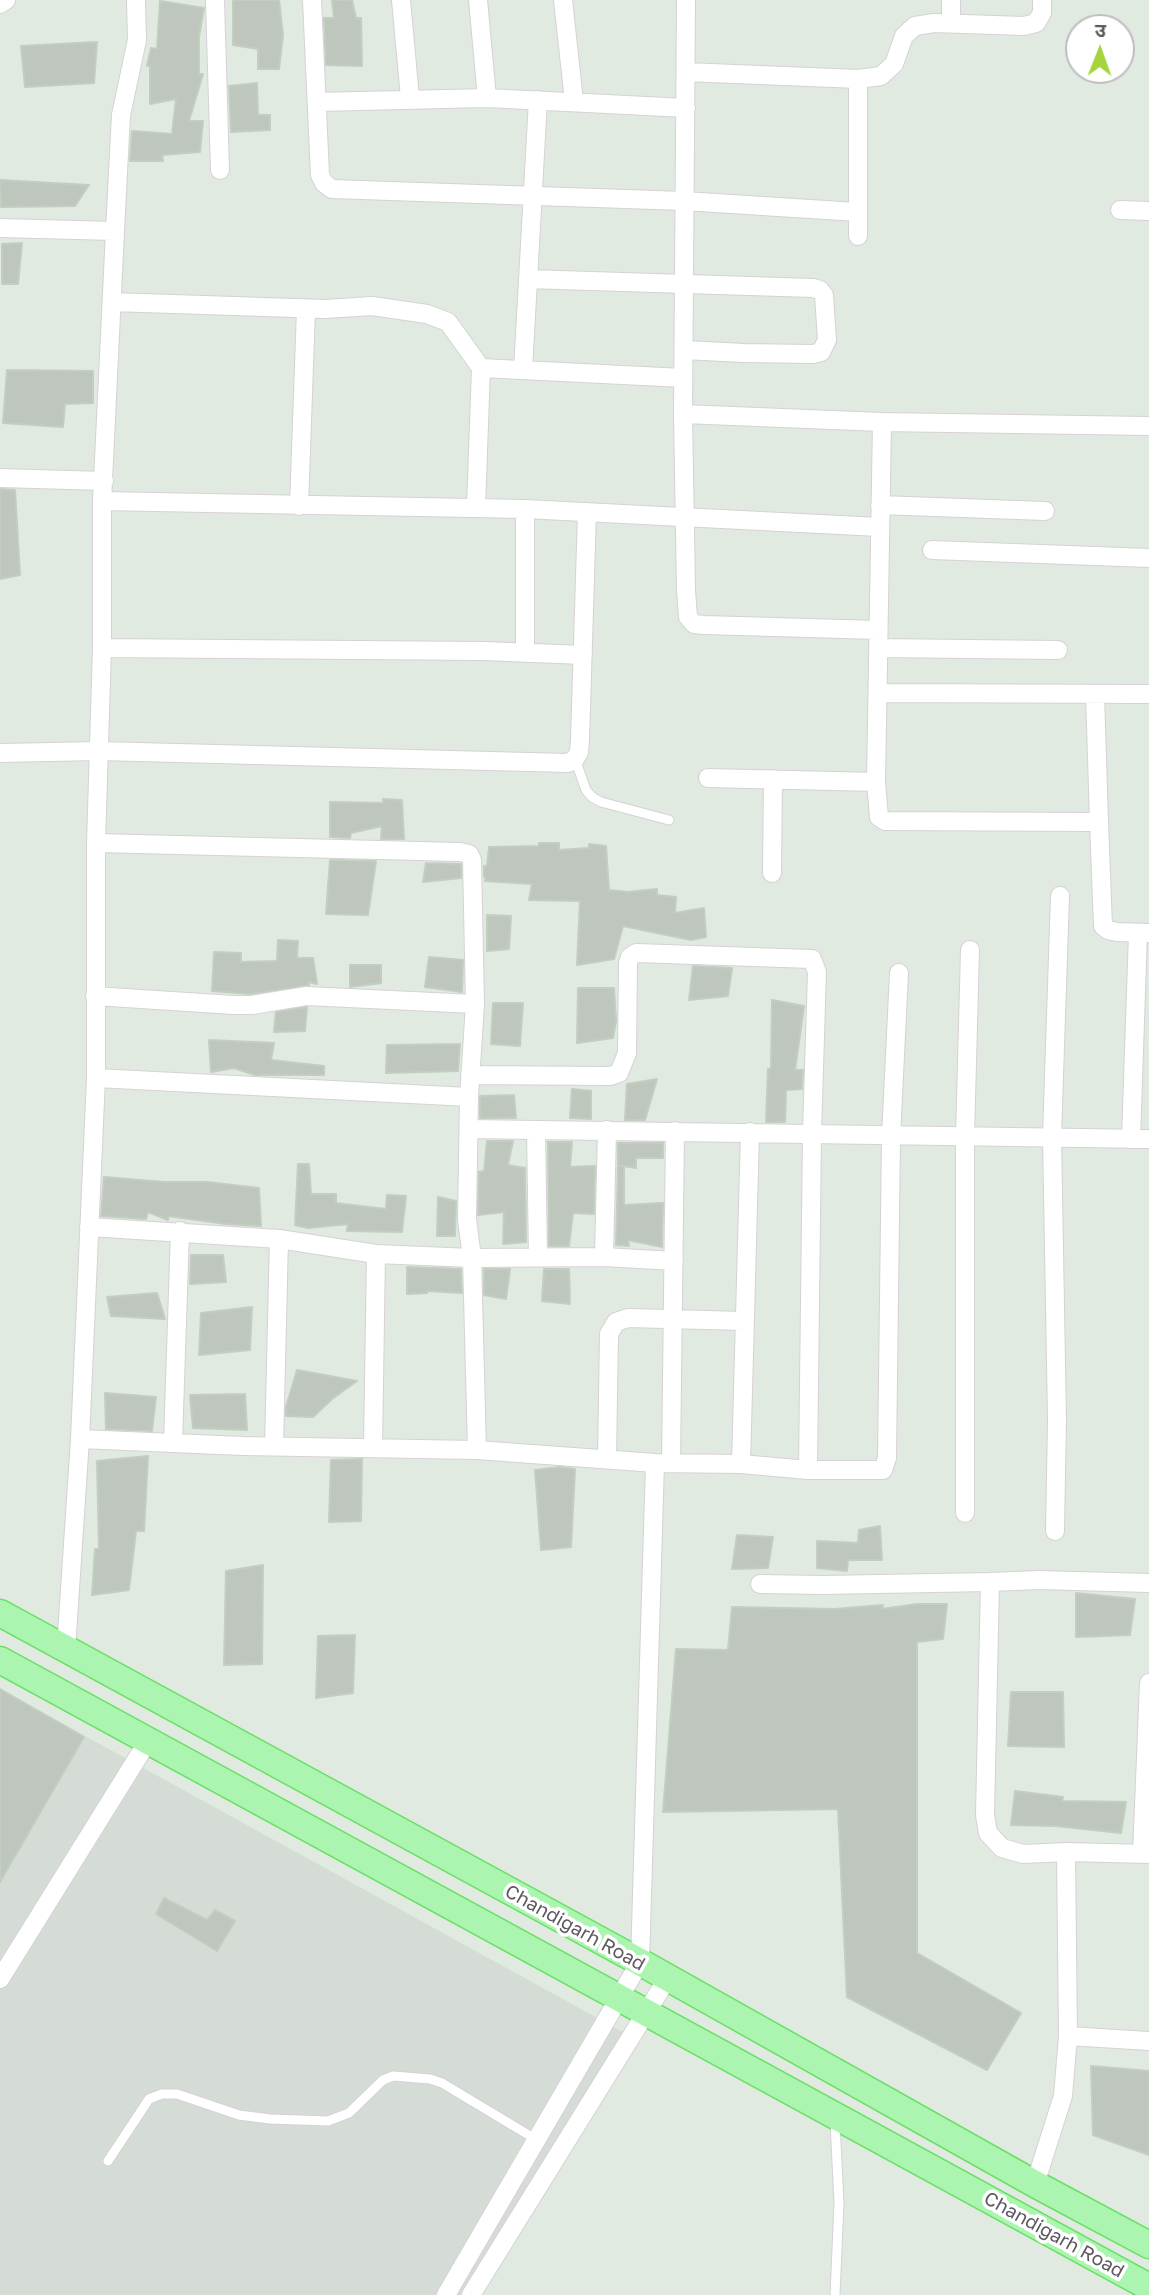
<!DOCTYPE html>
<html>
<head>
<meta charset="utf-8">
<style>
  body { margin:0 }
  #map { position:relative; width:1149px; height:2295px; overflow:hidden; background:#e0eae0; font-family:"Golos Text","Noto Sans Devanagari",sans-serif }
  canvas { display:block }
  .north { position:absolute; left:1065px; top:14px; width:70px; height:70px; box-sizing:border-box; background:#fff; border:2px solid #bfbdbf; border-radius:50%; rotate:1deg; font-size:19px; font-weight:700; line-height:28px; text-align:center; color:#5e5960 }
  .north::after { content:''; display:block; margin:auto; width:24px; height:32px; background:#a5d43c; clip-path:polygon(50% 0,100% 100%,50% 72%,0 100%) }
</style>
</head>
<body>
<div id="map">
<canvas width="1149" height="2295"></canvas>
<div class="north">उ</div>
</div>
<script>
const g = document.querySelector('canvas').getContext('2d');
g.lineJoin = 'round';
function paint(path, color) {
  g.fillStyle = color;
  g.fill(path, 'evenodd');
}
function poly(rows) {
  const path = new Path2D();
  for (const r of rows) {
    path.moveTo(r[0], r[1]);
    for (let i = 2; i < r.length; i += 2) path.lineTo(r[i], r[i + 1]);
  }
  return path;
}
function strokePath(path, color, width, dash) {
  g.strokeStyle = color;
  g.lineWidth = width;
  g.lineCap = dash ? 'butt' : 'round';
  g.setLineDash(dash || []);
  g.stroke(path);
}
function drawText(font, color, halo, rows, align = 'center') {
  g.font = font + ' "Golos Text",sans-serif';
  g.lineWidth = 7;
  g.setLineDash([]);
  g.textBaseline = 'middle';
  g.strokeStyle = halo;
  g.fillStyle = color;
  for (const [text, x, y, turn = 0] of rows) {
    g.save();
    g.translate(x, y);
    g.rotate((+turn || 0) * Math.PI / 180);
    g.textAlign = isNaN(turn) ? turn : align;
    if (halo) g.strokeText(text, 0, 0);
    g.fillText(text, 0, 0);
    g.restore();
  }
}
paint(poly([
  [0,1689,630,2036,471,2295,0,2295]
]), '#d5dcd5');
const building = poly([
  [233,0,279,0,283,35,279,69,258,69,258,49,233,45,233,0],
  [332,0,352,0,356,18,361,18,362,66,326,65,324,18,334,18,332,0],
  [160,1,204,8,199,36,199,74,203,74,189,121,203,121,200,152,162,155,163,161,130,161,132,131,172,134,176,99,150,104,150,66,147,66,151,48,157,49,160,1],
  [97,42,94,83,25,87,21,46,97,42],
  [257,83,258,115,270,115,270,130,231,132,229,86,257,83],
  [0,180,89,185,75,206,1,207,0,180],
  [22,243,18,284,2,284,2,244,22,243],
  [7,370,93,371,93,403,65,404,63,427,3,423,7,370],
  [0,489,15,490,20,575,0,579,0,489],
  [383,799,402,800,404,839,381,839,382,826,351,833,350,838,330,837,330,802,383,803,383,799],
  [539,843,559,843,559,850,589,848,589,844,606,846,609,890,628,892,657,889,657,895,676,897,675,913,704,908,706,937,691,940,623,926,614,959,577,965,580,901,529,900,532,884,485,881,486,876,484,877,484,866,487,866,489,847,539,846,539,843],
  [330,860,376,861,368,915,326,914,330,860],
  [426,863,461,864,461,878,423,882,426,863],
  [487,915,511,916,509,949,487,951,487,915],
  [278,940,298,941,297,958,313,958,317,984,309,982,309,985,251,994,212,991,214,952,241,953,241,962,277,961,278,940],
  [429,957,463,960,462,992,425,987,429,957],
  [350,965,381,965,381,983,350,987,350,965],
  [693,966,732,968,728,996,689,1000,693,966],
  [578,988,614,988,616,1021,613,1038,577,1043,578,988],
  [772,1000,804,1006,795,1070,803,1070,802,1089,786,1090,785,1122,766,1122,768,1069,771,1069,772,1000],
  [493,1003,523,1003,520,1046,491,1044,493,1003],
  [307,1007,305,1031,274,1032,276,1012,307,1007],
  [209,1040,274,1043,271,1060,324,1066,324,1075,255,1075,234,1068,211,1072,209,1040],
  [460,1044,458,1071,386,1073,387,1045,460,1044],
  [657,1079,645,1120,625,1120,627,1084,657,1079],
  [572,1089,591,1091,591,1119,570,1118,572,1089],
  [514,1095,516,1118,480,1118,480,1096,514,1095],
  [487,1141,513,1141,508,1165,525,1168,526,1242,503,1244,504,1212,478,1215,479,1172,484,1171,487,1141],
  [548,1142,572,1142,570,1167,595,1166,594,1214,573,1213,569,1246,549,1246,548,1142],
  [618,1143,663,1143,663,1158,636,1158,636,1168,624,1166,624,1205,663,1203,662,1247,628,1240,629,1246,616,1245,618,1166,623,1166,618,1165,618,1143],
  [298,1164,309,1164,311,1194,336,1194,336,1203,386,1209,387,1195,406,1196,402,1232,347,1231,348,1224,308,1228,295,1225,298,1164],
  [104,1177,164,1182,207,1182,259,1188,261,1226,226,1224,168,1216,168,1220,148,1212,146,1219,101,1216,104,1177],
  [438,1197,456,1201,455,1236,437,1236,438,1197],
  [191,1255,223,1255,226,1282,190,1284,191,1255],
  [407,1267,461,1269,462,1293,427,1291,427,1293,407,1294,407,1267],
  [484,1269,510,1269,506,1299,484,1295,484,1269],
  [544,1269,569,1269,570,1304,542,1301,544,1269],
  [157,1293,165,1319,111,1316,107,1297,157,1293],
  [252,1307,250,1350,199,1355,201,1313,252,1307],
  [297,1370,357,1381,332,1399,313,1417,286,1416,286,1407,297,1370],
  [105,1393,156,1397,152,1431,106,1429,105,1393],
  [245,1394,247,1430,193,1428,190,1395,245,1394],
  [148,1456,144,1531,136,1531,129,1590,92,1595,95,1549,99,1549,97,1461,148,1456],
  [362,1459,361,1521,329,1522,331,1460,362,1459],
  [560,1467,575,1469,571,1547,541,1550,535,1470,560,1467],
  [880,1526,882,1560,848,1560,847,1571,817,1568,817,1541,858,1543,859,1530,880,1526],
  [737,1535,773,1537,768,1568,732,1569,737,1535],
  [263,1565,262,1664,224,1665,226,1571,263,1565],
  [1076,1593,1135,1599,1130,1635,1076,1637,1076,1593],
  [917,1604,947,1604,943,1639,917,1642,917,1953,1021,2013,987,2070,847,1997,838,1809,663,1812,676,1649,728,1650,732,1607,835,1609,883,1605,882,1609,917,1604],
  [355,1635,353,1693,316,1698,318,1636,355,1635],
  [0,1689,84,1737,0,1882,0,1689],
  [1011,1692,1063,1692,1064,1747,1008,1746,1011,1692],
  [1015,1791,1063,1797,1062,1801,1126,1802,1121,1833,1056,1826,1011,1825,1015,1791],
  [164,1898,207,1920,215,1910,235,1921,217,1951,156,1914,164,1898],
  [1091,2066,1149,2071,1149,2155,1093,2135,1091,2066]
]);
paint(building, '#bec6bd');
strokePath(building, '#c1cec0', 2);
const service = poly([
  [575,759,586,790,592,797,601,802,669,820],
  [835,2122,839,2203,835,2295],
  [108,2161,149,2099,162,2094,177,2094,239,2115,270,2119,328,2121,349,2113,383,2080,393,2076,430,2079,442,2083,537,2140]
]);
const minor = poly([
  [215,0,220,170],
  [312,0,320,175,324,183,332,189,684,201,857,212],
  [401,0,410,98],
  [478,0,487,98],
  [563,0,574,101],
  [686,0,683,414,686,590,688,617,694,624,704,625,878,630],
  [0,4,6,0],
  [951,23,951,0],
  [686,72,858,79,881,76,894,64,904,36,915,26,934,23,1024,26,1036,23,1042,13,1042,0],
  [317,102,487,98,686,108],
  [1120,210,1149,211],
  [0,228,115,231,102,501,102,648,96,843,96,1078,80,1439,66,1649],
  [115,231,121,115,137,40,136,0],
  [858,236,858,79],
  [528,279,813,288,820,290,824,295,827,340,821,352,813,354,744,353,684,350],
  [112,302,325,309,372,306,427,314,448,322,481,368],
  [523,370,538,100],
  [683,414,882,422,1149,426],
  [882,422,876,782,879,817,885,821,1099,822,1103,926,1108,930,1117,932,1149,933],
  [0,478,104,481],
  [102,501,525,509,879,527],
  [880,505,1045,511],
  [299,506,306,309],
  [476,508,481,368,683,378],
  [525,509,525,653],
  [932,550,1149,558],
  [102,648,484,651,583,655],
  [878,648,1058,650],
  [879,693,1149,694],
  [1095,694,1099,822],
  [0,753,99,751,568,763,575,759,579,752,580,740,587,512],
  [708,778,876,782],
  [96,843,460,852,469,854,472,860,475,1004,469,1097,467,1219,472,1258,477,1450],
  [772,873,773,779],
  [95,996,233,1005,252,1005,306,996,475,1004],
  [470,1075,610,1076,619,1073,627,1053,628,963,630,957,636,953,812,959,817,972,812,1133,808,1470],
  [96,1078,469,1097],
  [469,1129,1149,1139],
  [536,1130,538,1257],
  [1131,1139,1138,933],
  [89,1227,279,1239,376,1254,472,1258,604,1257,674,1261],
  [604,1257,607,1130],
  [80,1439,243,1446,477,1450,655,1463,741,1464,808,1470,883,1470,887,1458,891,1137,899,973],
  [173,1442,180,1231],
  [274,1446,279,1239],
  [373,1447,376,1254],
  [607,1459,609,1334,616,1322,628,1318,745,1321],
  [671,1463,675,1131],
  [741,1464,750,1132],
  [965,1513,965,1137,970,950],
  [1055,1531,1057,1420,1052,1136,1060,896],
  [990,1582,1039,1580,1149,1583],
  [760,1584,823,1585,990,1582,985,1815,988,1833,1002,1848,1023,1854,1066,1852],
  [1142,1854,1149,1683],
  [0,1979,148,1741],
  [1068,2036,1149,2041],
  [1035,2184,1063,2096,1068,2036,1066,1852,1149,1854],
  [446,2295,640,1962,655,1463],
  [471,2295,667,1979]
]);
const primary = poly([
  [0,1613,640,1962,1035,2184,1149,2245],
  [0,1660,1149,2287]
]);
strokePath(service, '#d6d1d7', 11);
strokePath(minor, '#d6d1d7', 20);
strokePath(primary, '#69e063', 29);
strokePath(service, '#fff', 9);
strokePath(minor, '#fff', 18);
strokePath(primary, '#abf5b0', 26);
drawText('19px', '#5e5960', '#fff', [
  ["Chandigarh Road",575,1928,29],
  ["Chandigarh Road",1054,2235,29]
]);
</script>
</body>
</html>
